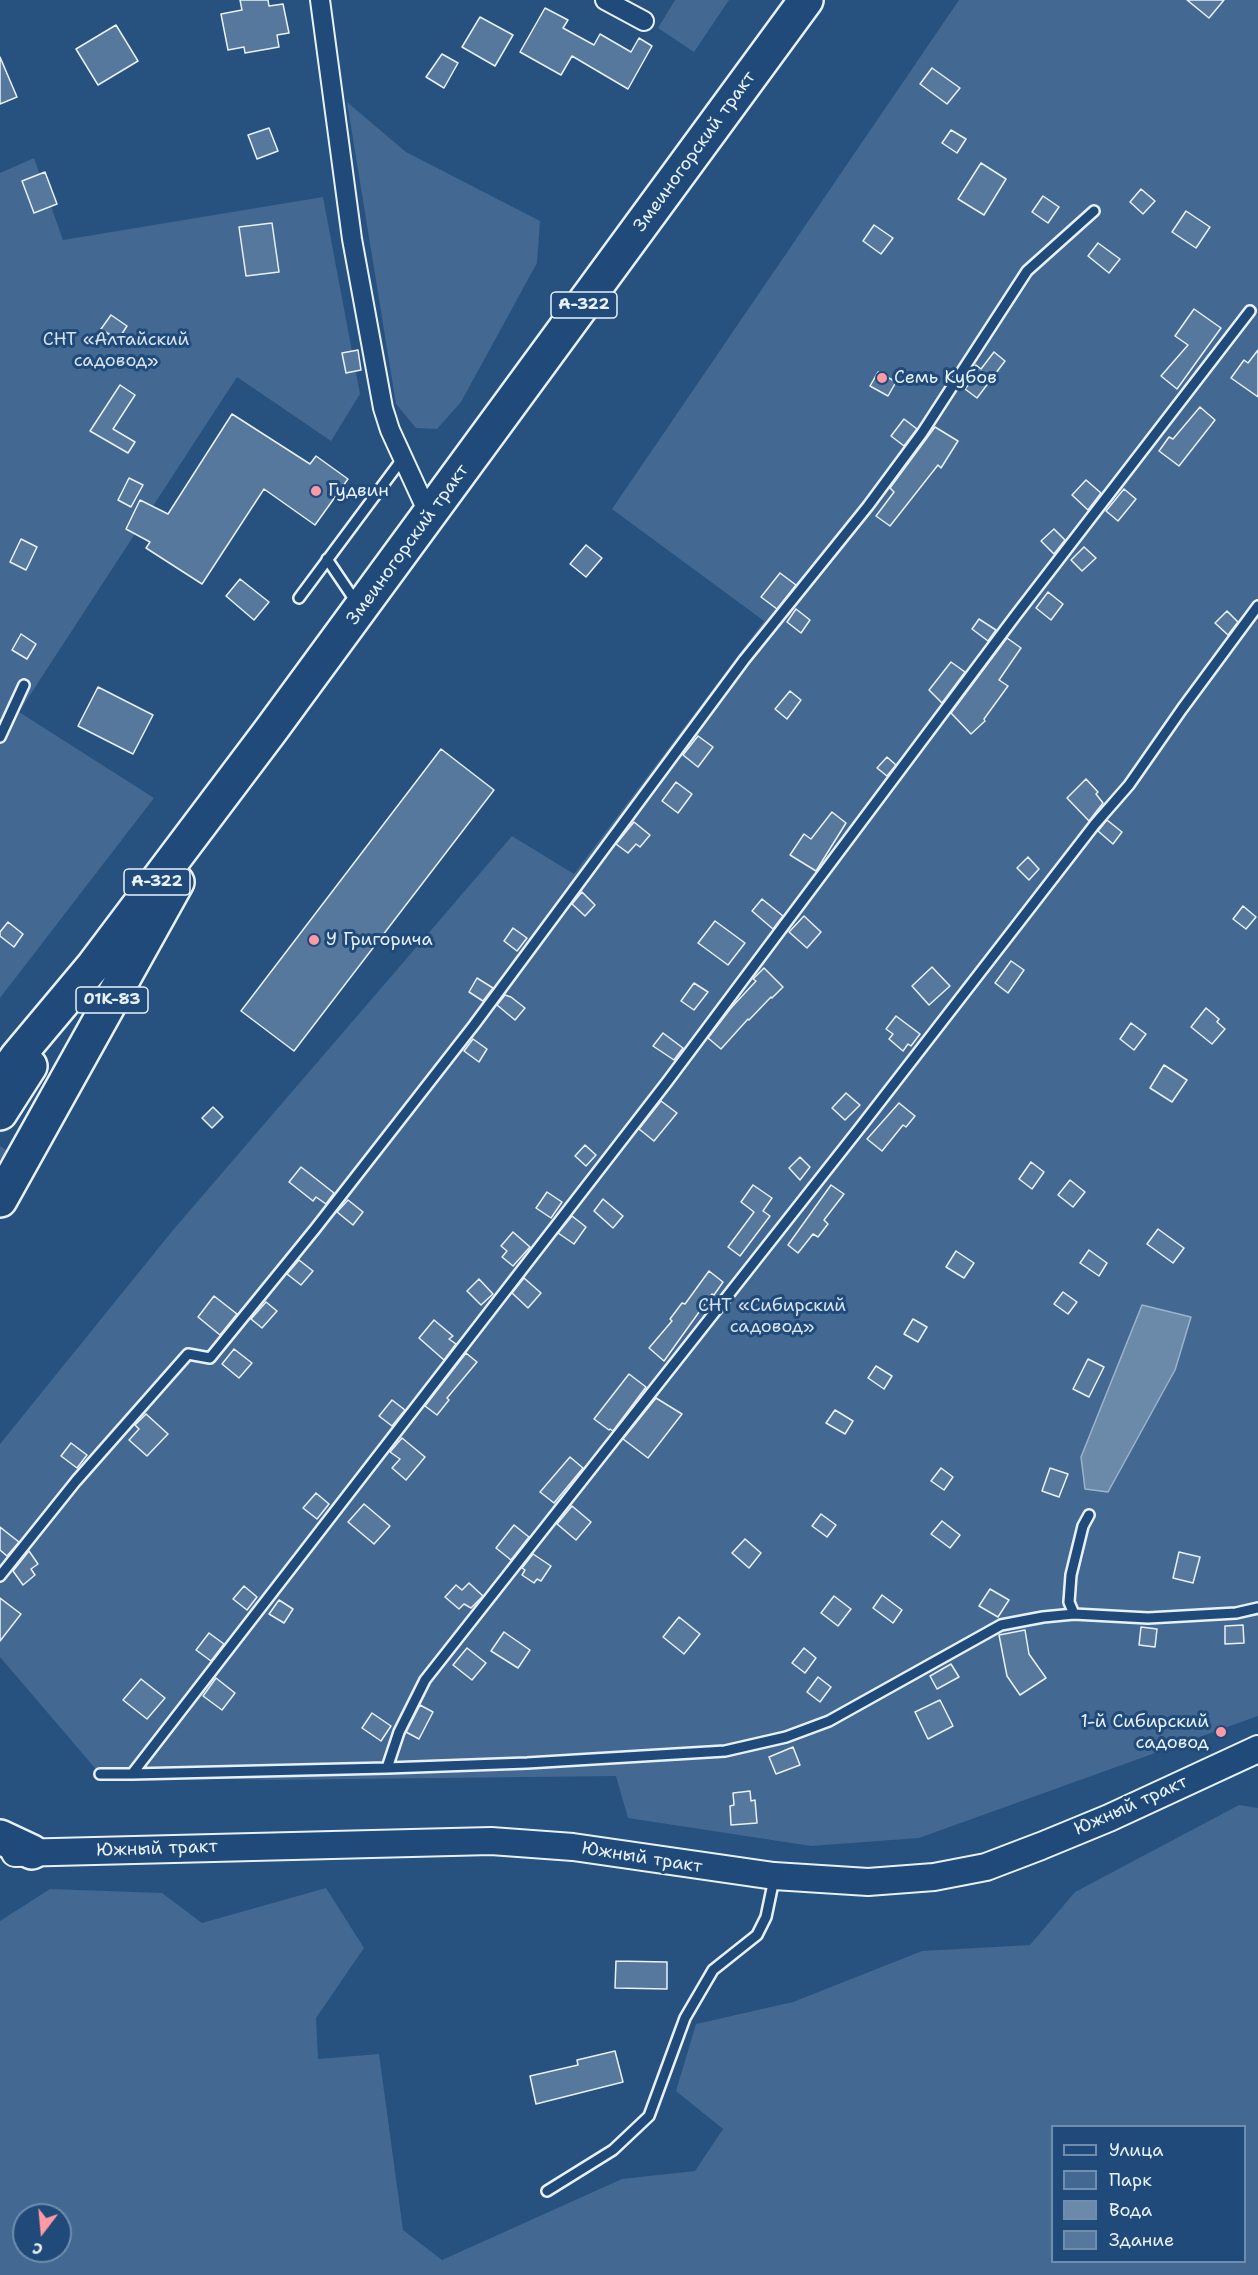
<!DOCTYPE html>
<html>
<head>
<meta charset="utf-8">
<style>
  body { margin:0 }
  #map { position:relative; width:1258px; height:2275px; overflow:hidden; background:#27517f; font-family:"Shantell Sans",sans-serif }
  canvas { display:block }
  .legend { position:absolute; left:1051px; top:2125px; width:195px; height:138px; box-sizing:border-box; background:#1f4a7a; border:2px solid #6f8dac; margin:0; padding:8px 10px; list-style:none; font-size:18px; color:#e8f1f8 }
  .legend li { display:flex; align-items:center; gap:12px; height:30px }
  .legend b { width:30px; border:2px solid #6f8dac }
  .north { position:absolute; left:12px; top:2203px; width:60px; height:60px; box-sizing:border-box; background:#1f4a7a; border:2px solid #6f8dac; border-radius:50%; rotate:196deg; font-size:16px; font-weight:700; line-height:24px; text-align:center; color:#e8f1f8 }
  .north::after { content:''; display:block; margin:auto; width:21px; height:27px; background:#ff9aa2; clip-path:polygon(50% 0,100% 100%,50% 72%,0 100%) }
</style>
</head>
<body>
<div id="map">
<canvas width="1258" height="2275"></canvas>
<ul class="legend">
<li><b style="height:8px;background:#1f4a7a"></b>Улица</li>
<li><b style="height:16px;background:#436891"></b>Парк</li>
<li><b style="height:16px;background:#6b8aaa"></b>Вода</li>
<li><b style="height:16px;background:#57789d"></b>Здание</li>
</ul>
<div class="north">С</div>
</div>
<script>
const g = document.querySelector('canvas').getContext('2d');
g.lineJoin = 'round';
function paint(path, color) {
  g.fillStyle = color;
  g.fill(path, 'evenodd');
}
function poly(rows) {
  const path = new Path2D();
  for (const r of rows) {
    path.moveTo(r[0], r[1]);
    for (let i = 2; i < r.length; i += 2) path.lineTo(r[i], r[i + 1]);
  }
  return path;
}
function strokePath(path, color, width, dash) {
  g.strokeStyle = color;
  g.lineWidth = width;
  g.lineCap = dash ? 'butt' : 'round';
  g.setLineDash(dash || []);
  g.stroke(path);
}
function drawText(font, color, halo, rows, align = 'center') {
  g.font = font + ' "Shantell Sans",sans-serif';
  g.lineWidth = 6;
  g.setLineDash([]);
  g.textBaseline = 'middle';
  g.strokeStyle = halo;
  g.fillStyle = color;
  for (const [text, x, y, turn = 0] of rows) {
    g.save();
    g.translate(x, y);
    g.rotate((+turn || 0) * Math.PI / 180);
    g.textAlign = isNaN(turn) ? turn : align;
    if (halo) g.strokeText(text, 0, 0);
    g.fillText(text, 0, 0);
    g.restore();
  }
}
paint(poly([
  [675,0,729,0,694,52,658,28],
  [959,0,1258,0,1258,1716,919,1838,811,1846,628,1818,616,1776,266,1780,100,1774,0,1657,0,1444,173,1230,512,836,574,874,764,621,612,509],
  [347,102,406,152,540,221,537,263,461,402,437,429,416,428,396,404],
  [34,158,63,240,323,197,360,394,331,441,237,377,19,712,154,798,0,998,0,173],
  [1239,1805,1258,1808,1258,2275,0,2275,0,1921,50,1889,162,1893,202,1923,326,1888,364,1948,316,2018,318,2059,379,2054,403,2230,442,2260,622,2179,695,2171,723,2129,676,2091,696,2024,793,2002,922,1951,1030,1945,1075,1892],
  [1052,2126,1244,2126,1244,2262,1052,2262],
  [24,2215,60,2215,60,2251,24,2251]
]), '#436891');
const water = poly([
  [1142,1305,1191,1317,1175,1370,1108,1492,1085,1489,1081,1457,1142,1305]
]);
paint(water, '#6b8aaa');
strokePath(water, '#9db3c9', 1.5);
const building = poly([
  [240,0,268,0,269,6,283,4,289,33,277,35,279,47,245,53,244,47,228,50,221,14,242,10,240,0],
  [1187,0,1224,0,1209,18,1187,0],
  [545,8,568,20,563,28,594,45,600,34,631,52,639,38,652,46,628,89,572,56,561,75,520,52,545,8],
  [480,17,513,35,495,66,462,47,480,17],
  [116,25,138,61,98,85,76,49,116,25],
  [442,54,458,63,444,88,426,77,442,54],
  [0,57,17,97,0,104,0,57],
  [932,68,960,88,947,104,920,84,932,68],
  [269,128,278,151,257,159,248,135,269,128],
  [951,130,966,139,957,153,942,143,951,130],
  [981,163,1006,179,984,215,958,199,981,163],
  [45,172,57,204,34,213,22,181,45,172],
  [1141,189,1155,201,1143,214,1130,202,1141,189],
  [1043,196,1059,207,1048,223,1032,212,1043,196],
  [1186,211,1210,227,1196,248,1172,232,1186,211],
  [272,223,279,272,246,276,239,227,272,223],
  [874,225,893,238,881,254,863,241,874,225],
  [1098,243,1120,259,1109,273,1088,256,1098,243],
  [1194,309,1221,328,1177,389,1161,376,1188,345,1175,336,1194,309],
  [111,315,127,326,118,340,101,329,111,315],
  [358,350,361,370,346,373,342,353,358,350],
  [1258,350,1258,397,1231,378,1244,360,1248,363,1258,350],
  [994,352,1005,361,977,398,965,389,969,384,964,382,976,365,981,369,994,352],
  [878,372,896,382,888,396,870,386,878,372],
  [120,385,135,395,113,429,135,442,128,453,90,431,120,385],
  [1200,407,1215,420,1179,466,1159,451,1169,437,1173,439,1200,407],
  [232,414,310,464,316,456,348,479,315,525,264,489,202,584,146,548,150,542,126,529,140,500,168,514,232,414],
  [904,419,917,429,904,446,891,436,904,419],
  [935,427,958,441,941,468,938,465,890,526,876,516,894,492,890,488,935,427],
  [129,478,143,485,131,507,118,500,129,478],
  [1086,480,1101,493,1088,510,1072,495,1086,480],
  [1124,489,1136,499,1118,521,1106,511,1124,489],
  [1054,529,1065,540,1054,554,1041,541,1054,529],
  [21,539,37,547,26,570,10,562,21,539],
  [586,545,602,558,586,577,570,564,586,545],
  [1084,547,1096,558,1082,571,1071,560,1084,547],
  [780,573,796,585,777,609,761,597,780,573],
  [240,579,269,602,254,620,226,596,240,579],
  [1048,592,1063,604,1051,620,1036,608,1048,592],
  [796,609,810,620,801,633,787,622,796,609],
  [1227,611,1238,622,1228,635,1215,623,1227,611],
  [979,619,996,630,988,641,972,629,979,619],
  [21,634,36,644,27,659,12,650,21,634],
  [1007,638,1021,648,999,680,1008,686,984,719,985,721,971,734,951,713,1007,638],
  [951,662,965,672,942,703,929,690,951,662],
  [98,687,153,715,133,754,78,726,98,687],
  [790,691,801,700,787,719,775,709,790,691],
  [698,736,713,747,698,767,683,755,698,736],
  [441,749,494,790,294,1051,241,1011,441,749],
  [887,757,896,765,887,776,877,768,887,757],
  [1086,779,1098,792,1096,794,1103,803,1089,821,1067,798,1086,779],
  [676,782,692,794,678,813,662,801,676,782],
  [832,812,846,823,816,871,790,855,804,834,811,839,832,812],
  [1107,820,1122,832,1113,844,1098,831,1107,820],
  [634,822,650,835,640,847,636,844,628,853,616,844,634,822],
  [1028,857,1039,869,1029,880,1017,868,1028,857],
  [582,892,595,905,585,916,572,904,582,892],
  [762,899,783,916,773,929,752,911,762,899],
  [1243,906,1256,917,1246,929,1233,919,1243,906],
  [804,916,821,932,807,948,789,932,804,916],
  [715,921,745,943,728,965,698,943,715,921],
  [8,922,23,934,14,947,0,936,0,932,8,922],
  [513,928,527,938,517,951,504,941,513,928],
  [1011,961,1024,970,1008,993,995,983,1011,961],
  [932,967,950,986,929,1005,912,986,932,967],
  [764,968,783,987,772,998,771,997,749,1020,748,1019,721,1049,708,1038,731,1008,756,981,753,979,764,968],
  [477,978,493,988,483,1001,469,992,477,978],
  [694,983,708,992,694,1010,681,1001,694,983],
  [505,995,511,997,525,1008,515,1020,497,1005,505,995],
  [1206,1008,1219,1019,1217,1022,1225,1029,1212,1044,1191,1027,1206,1008],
  [896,1016,920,1034,911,1046,908,1044,903,1051,889,1039,893,1034,886,1029,896,1016],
  [1131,1023,1146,1034,1134,1050,1120,1039,1131,1023],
  [663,1033,683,1048,674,1060,653,1046,663,1033],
  [473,1039,487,1049,479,1062,464,1051,473,1039],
  [1164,1065,1187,1080,1172,1102,1150,1088,1164,1065],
  [846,1093,860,1105,845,1120,832,1108,846,1093],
  [661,1101,677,1113,654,1141,639,1129,661,1101],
  [899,1103,915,1116,906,1127,903,1125,882,1151,867,1139,899,1103],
  [213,1107,223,1117,212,1128,202,1118,213,1107],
  [585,1145,596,1155,586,1166,575,1156,585,1145],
  [800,1157,810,1167,800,1180,789,1168,800,1157],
  [1031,1162,1044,1172,1032,1189,1019,1179,1031,1162],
  [301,1167,334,1193,326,1204,316,1197,313,1201,289,1182,301,1167],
  [1070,1180,1085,1192,1073,1207,1058,1195,1070,1180],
  [753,1185,772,1198,763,1211,770,1216,740,1256,728,1247,754,1212,741,1202,753,1185],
  [831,1185,844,1194,824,1220,828,1224,818,1237,813,1234,798,1253,788,1245,831,1185],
  [547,1192,562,1202,551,1218,536,1208,547,1192],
  [603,1199,623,1216,613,1228,594,1211,603,1199],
  [348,1200,363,1212,353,1225,337,1212,348,1200],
  [572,1216,586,1227,574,1244,558,1233,572,1216],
  [1158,1229,1184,1248,1173,1263,1147,1244,1158,1229],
  [513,1232,530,1247,513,1266,502,1257,507,1251,501,1246,513,1232],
  [1089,1250,1107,1263,1099,1276,1080,1263,1089,1250],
  [956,1251,974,1263,964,1278,946,1267,956,1251],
  [299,1260,313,1271,301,1285,287,1274,299,1260],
  [709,1271,723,1282,714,1295,712,1294,664,1361,649,1348,672,1321,670,1319,682,1303,685,1304,709,1271],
  [524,1278,541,1293,528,1308,512,1293,524,1278],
  [479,1279,493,1294,481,1305,467,1291,479,1279],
  [1063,1292,1077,1302,1068,1314,1054,1304,1063,1292],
  [214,1296,237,1314,220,1335,198,1317,214,1296],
  [266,1302,277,1311,262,1328,251,1319,266,1302],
  [913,1319,927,1327,918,1342,904,1334,913,1319],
  [434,1320,453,1336,449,1339,456,1344,444,1360,419,1338,434,1320],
  [234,1349,252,1363,239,1378,222,1364,234,1349],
  [466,1353,477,1362,447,1398,449,1400,437,1415,425,1406,466,1353],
  [1088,1359,1104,1367,1089,1397,1073,1389,1088,1359],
  [876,1366,892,1376,884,1389,868,1378,876,1366],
  [629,1374,646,1387,613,1431,610,1429,609,1430,594,1419,629,1374],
  [656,1398,682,1414,648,1458,623,1439,656,1398],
  [392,1400,405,1410,392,1426,379,1416,392,1400],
  [835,1410,853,1421,845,1434,826,1423,835,1410],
  [146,1414,168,1434,147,1456,129,1440,139,1429,135,1425,146,1414],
  [402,1438,425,1457,406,1480,392,1468,400,1459,390,1452,402,1438],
  [71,1443,87,1455,77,1468,61,1456,71,1443],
  [570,1457,583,1468,554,1503,540,1492,570,1457],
  [941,1468,953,1477,944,1490,931,1481,941,1468],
  [1050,1468,1068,1474,1059,1497,1042,1491,1050,1468],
  [316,1493,329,1504,317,1519,303,1508,316,1493],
  [364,1504,390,1526,374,1544,348,1522,364,1504],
  [572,1506,591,1522,576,1540,557,1524,572,1506],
  [821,1514,836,1525,827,1537,812,1526,821,1514],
  [942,1521,960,1535,950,1548,931,1534,942,1521],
  [514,1525,529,1537,511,1560,496,1548,514,1525],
  [0,1527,19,1542,7,1556,0,1550,0,1527],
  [745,1539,761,1553,749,1568,732,1553,745,1539],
  [29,1551,38,1564,31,1569,35,1575,23,1585,13,1571,29,1551],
  [1179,1552,1200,1557,1193,1583,1173,1578,1179,1552],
  [533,1554,551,1566,541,1581,537,1579,534,1583,522,1575,525,1570,522,1568,533,1554],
  [469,1583,483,1596,471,1608,464,1604,459,1609,445,1597,456,1585,462,1590,469,1583],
  [244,1586,257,1597,247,1610,233,1599,244,1586],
  [990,1589,1009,1600,998,1617,979,1606,990,1589],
  [882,1595,902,1610,893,1623,873,1608,882,1595],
  [834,1596,851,1609,838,1626,821,1613,834,1596],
  [0,1598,21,1614,0,1641,0,1598],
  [279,1600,293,1609,284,1623,269,1614,279,1600],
  [679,1617,700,1634,684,1654,663,1637,679,1617],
  [1243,1625,1244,1643,1225,1644,1225,1626,1243,1625],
  [1141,1627,1157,1629,1155,1647,1139,1645,1141,1627],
  [1025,1630,1029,1654,1046,1678,1020,1695,1007,1676,999,1635,1025,1630],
  [504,1632,530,1650,518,1668,491,1651,504,1632],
  [209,1633,224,1644,211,1661,196,1650,209,1633],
  [467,1648,486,1663,472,1680,453,1665,467,1648],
  [804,1648,816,1658,805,1673,792,1663,804,1648],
  [951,1664,959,1677,937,1689,930,1676,951,1664],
  [818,1677,831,1687,820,1702,807,1692,818,1677],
  [216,1678,235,1693,222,1710,203,1696,216,1678],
  [141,1679,165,1698,147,1719,123,1700,141,1679],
  [940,1700,953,1726,928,1739,915,1712,940,1700],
  [420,1705,433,1712,419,1739,406,1732,420,1705],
  [372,1713,391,1726,381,1741,362,1728,372,1713],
  [793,1747,800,1765,776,1774,769,1757,793,1747],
  [750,1791,751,1801,755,1800,757,1823,731,1825,730,1806,734,1805,733,1793,750,1791],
  [616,1961,667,1962,667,1989,615,1988,616,1961],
  [615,2051,623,2082,536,2104,530,2076,578,2065,577,2060,615,2051]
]);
paint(building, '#57789d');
strokePath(building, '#e8f1f8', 1.5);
strokePath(poly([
  [0,1159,6,1150]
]), '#446991', 33, [33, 16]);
const lane = poly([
  [327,559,356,602],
  [299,598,403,458],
  [1258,606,1182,709,1129,785,1095,824,859,1129,425,1680,399,1732,387,1768,527,1763,725,1751,786,1737,829,1721,1001,1625,1043,1617,1074,1614,1148,1618,1236,1613,1258,1608],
  [0,737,24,685],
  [0,1576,76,1481,188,1354,210,1358,315,1229,474,1025,744,660,868,506,922,433,1027,271,1094,211],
  [1074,1614,1069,1602,1071,1575,1083,1526,1089,1515],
  [387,1768,132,1774,667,1082,1016,615,1250,311],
  [100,1774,132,1774],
  [547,2191,613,2150,649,2116,685,2018,713,1970,757,1935,766,1917,774,1879]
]);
const street = poly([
  [320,0,352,239,383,408,390,430,429,515],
  [605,0,644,21]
]);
const secondary = poly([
  [15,1853,491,1841,573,1847,774,1876,868,1882,934,1877,986,1867,1041,1846,1109,1818,1258,1749]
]);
const highway = poly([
  [0,1081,17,1057,94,965,271,730,806,0],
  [0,1113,30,1066],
  [0,1200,177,882],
  [0,1837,32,1852]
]);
strokePath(lane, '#e8f1f8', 14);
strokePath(street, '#e8f1f8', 22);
strokePath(secondary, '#e8f1f8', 30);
strokePath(highway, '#e8f1f8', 38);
strokePath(lane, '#1f4a7a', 9);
strokePath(street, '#1f4a7a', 18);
strokePath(secondary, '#1f4a7a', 26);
strokePath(highway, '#1f4a7a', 33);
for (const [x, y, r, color] of [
  [882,378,6,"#ff9aa2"],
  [316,491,6,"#ff9aa2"],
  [314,940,6,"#ff9aa2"],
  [1221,1732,6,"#ff9aa2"]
]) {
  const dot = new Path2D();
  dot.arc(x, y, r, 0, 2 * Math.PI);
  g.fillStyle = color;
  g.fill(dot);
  strokePath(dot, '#1f4a7a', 2);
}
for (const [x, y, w] of [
  [584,305,66],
  [157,882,66],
  [112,1000,72]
]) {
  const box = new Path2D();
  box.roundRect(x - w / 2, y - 13, w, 26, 4.5);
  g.fillStyle = '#1f4a7a';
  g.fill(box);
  strokePath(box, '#e8f1f8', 1.5);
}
drawText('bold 16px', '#e8f1f8', null, [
  ["А-322",584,305],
  ["А-322",157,882],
  ["01К-83",112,1000]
]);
drawText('18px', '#e8f1f8', '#1f4a7a', [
  ["Змеиногорский тракт",695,152,-54],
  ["Змеиногорский тракт",408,545,-54],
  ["Южный тракт",1131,1806,-24],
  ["Южный тракт",157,1849,-2],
  ["Южный тракт",642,1858,9]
]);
drawText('18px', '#d8e3ee', '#1f4a7a', [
  ["СНТ «Алтайский",116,340],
  ["садовод»",116,361],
  ["СНТ «Сибирский",772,1306],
  ["садовод»",772,1327]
]);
drawText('18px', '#e8f1f8', '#1f4a7a', [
  ["Семь Кубов",894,378],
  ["Гудвин",328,491],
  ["У Григорича",326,940],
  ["1-й Сибирский",1209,1722,"right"],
  ["садовод",1209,1743,"right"]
], 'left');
</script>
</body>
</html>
